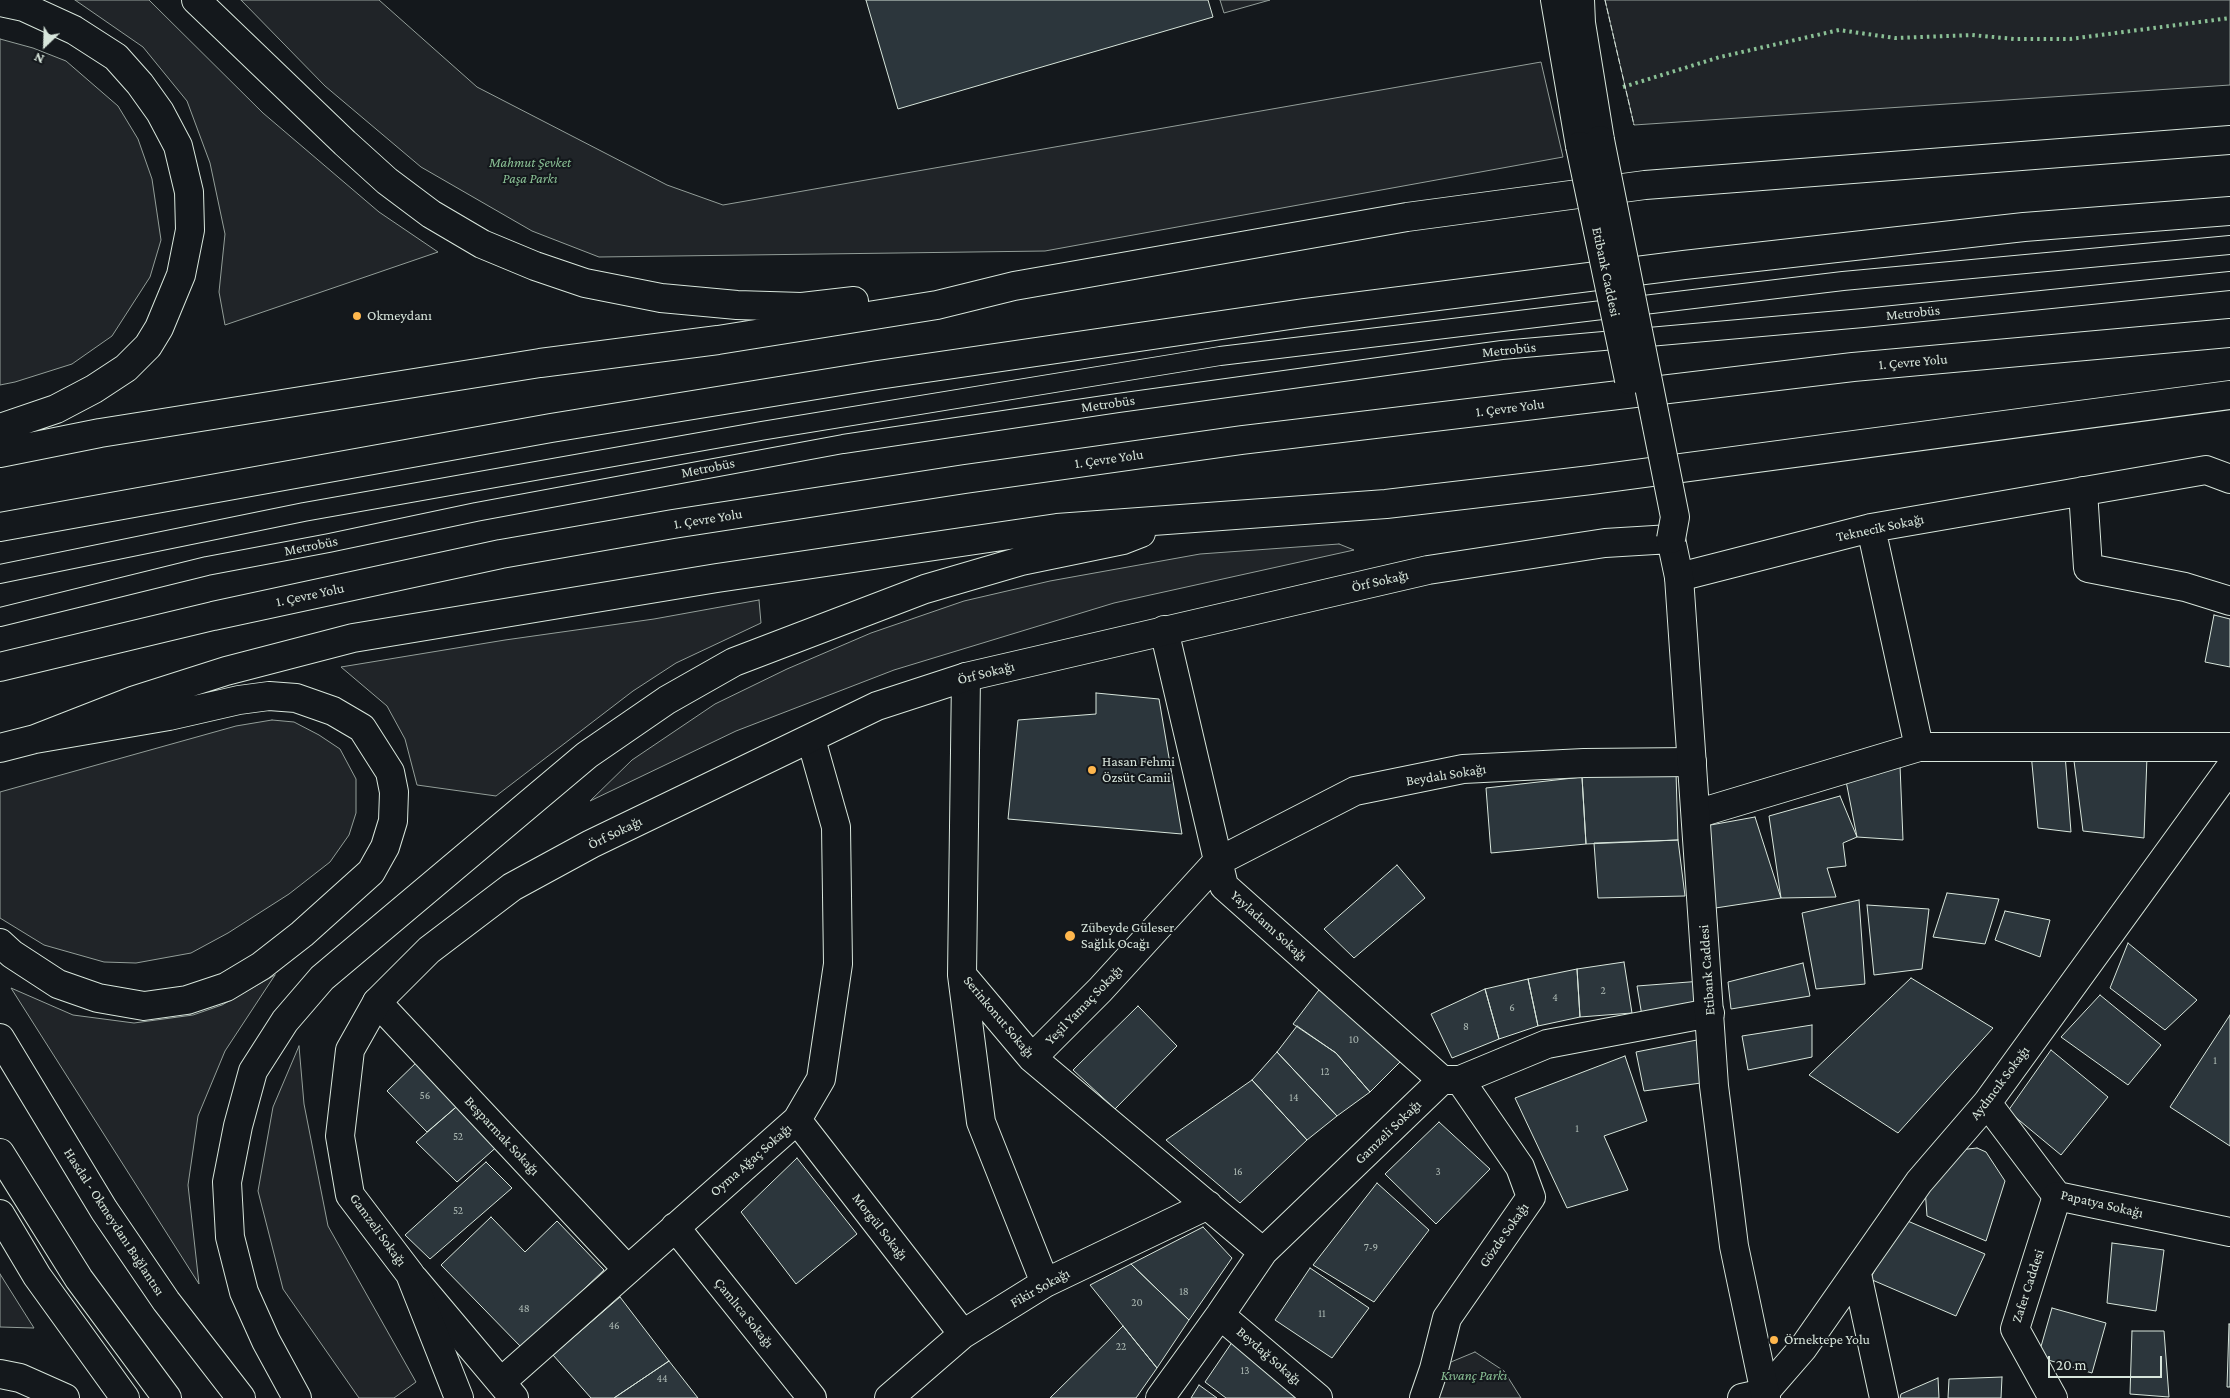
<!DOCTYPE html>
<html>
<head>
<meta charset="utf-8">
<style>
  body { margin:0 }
  #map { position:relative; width:2230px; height:1398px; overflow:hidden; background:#14181c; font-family:"Crimson Pro",serif }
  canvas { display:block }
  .north { position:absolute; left:20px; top:20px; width:50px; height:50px; -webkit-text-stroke:4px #14181c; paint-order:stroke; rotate:204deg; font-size:14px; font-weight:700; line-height:20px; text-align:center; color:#d8e6dc }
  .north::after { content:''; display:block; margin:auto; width:18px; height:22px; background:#d8e6dc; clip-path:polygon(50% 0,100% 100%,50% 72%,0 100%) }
  .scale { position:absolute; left:2048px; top:1356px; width:114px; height:22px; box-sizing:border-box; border:2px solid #d8e6dc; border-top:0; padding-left:6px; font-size:15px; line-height:18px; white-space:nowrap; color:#d8e6dc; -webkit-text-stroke:4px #14181c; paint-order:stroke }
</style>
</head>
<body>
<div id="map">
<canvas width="2230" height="1398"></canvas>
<div class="north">N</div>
<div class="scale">20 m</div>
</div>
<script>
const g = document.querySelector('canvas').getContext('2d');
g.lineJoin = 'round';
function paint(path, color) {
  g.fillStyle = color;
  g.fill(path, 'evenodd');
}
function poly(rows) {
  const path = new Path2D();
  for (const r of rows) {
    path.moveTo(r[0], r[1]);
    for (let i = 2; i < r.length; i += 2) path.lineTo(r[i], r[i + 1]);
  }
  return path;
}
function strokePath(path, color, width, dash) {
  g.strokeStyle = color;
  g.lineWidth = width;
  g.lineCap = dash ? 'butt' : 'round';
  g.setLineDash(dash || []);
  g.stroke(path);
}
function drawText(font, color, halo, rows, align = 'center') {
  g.font = font + ' "Crimson Pro",serif';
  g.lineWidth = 4;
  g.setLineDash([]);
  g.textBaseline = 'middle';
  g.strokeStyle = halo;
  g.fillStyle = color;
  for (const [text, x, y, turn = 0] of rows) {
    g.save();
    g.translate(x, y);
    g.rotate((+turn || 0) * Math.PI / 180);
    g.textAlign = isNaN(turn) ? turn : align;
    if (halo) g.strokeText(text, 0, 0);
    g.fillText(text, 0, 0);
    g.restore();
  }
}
const green = poly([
  [75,0,149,0,263,113,379,212,438,252,225,325,219,292,225,234,210,163,187,101,143,47,75,0],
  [241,0,379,0,477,87,667,185,723,205,1541,62,1563,157,1045,251,599,257,532,231,421,167,325,86,241,0],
  [1220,0,1270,0,1224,13,1220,0],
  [1605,0,2230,0,2230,85,1634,125,1605,0],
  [0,39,33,48,66,61,118,106,138,139,152,179,161,240,150,277,112,336,72,364,15,382,0,385,0,39],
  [1339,544,1354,550,1114,603,894,670,736,731,590,801,632,760,715,704,787,669,871,633,964,601,1050,581,1200,554,1339,544],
  [759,600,761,623,676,663,633,691,496,796,417,785,405,739,387,706,341,667,505,640,654,619,759,600],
  [272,720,294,722,319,735,340,749,356,779,356,813,349,835,330,862,289,894,228,933,191,953,136,963,104,962,44,945,0,918,0,792,236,726,272,720],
  [275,975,225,1051,198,1116,188,1185,199,1284,11,988,73,1015,134,1023,193,1015,222,1005,275,975],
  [299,1046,304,1104,328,1226,416,1382,394,1398,359,1398,283,1289,258,1191,273,1107,299,1046],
  [0,1274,34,1328,0,1327,0,1274],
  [1475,1352,1504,1371,1521,1398,1437,1398,1434,1369,1475,1352]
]);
paint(green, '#202428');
strokePath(green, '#939e99', 1);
const building = poly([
  [866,0,1208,0,1213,17,898,109,866,0],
  [2214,615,2230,619,2230,667,2205,662,2214,615],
  [1096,693,1159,699,1182,834,1008,819,1018,720,1096,714,1096,693],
  [2031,753,2065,754,2071,832,2038,828,2031,753],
  [2147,757,2144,838,2083,831,2074,761,2147,757],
  [1900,765,1903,840,1857,837,1846,781,1900,765],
  [1676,772,1678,840,1586,844,1582,777,1676,772],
  [1582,777,1586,844,1491,853,1486,788,1582,777],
  [1840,796,1857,837,1843,843,1846,866,1827,868,1836,897,1781,898,1769,816,1840,796],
  [1755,817,1781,898,1709,909,1705,826,1755,817],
  [1678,840,1685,896,1598,898,1594,843,1678,840],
  [1397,865,1425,898,1354,958,1324,929,1397,865],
  [1947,893,1999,899,1985,944,1933,937,1947,893],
  [1859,900,1865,984,1816,989,1802,913,1859,900],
  [1867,905,1929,909,1922,969,1874,975,1867,905],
  [2005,911,2050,920,2040,957,1995,940,2005,911],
  [2128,943,2197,1000,2165,1030,2110,988,2128,943],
  [1624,962,1632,1013,1580,1017,1577,969,1624,962],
  [1803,963,1810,996,1731,1009,1728,982,1803,963],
  [1577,969,1580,1017,1538,1026,1528,979,1577,969],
  [1328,978,1407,1055,1370,1092,1336,1053,1293,1024,1328,978],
  [1911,978,1993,1028,1898,1133,1809,1075,1911,978],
  [1528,979,1538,1026,1499,1039,1485,989,1528,979],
  [1702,981,1703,1010,1642,1016,1637,986,1702,981],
  [1485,989,1499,1039,1452,1058,1431,1014,1485,989],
  [2100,995,2161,1045,2128,1085,2061,1037,2100,995],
  [1138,1006,1177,1046,1115,1109,1073,1070,1138,1006],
  [2230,1015,2230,1146,2170,1107,2230,1015],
  [1812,1025,1812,1057,1748,1070,1742,1036,1812,1025],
  [1297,1026,1336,1053,1370,1092,1337,1116,1277,1052,1297,1026],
  [1702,1039,1708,1082,1644,1091,1636,1052,1702,1039],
  [2051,1050,2108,1097,2061,1155,2008,1111,2051,1050],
  [1277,1052,1337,1116,1307,1140,1252,1080,1277,1052],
  [1625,1056,1647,1121,1604,1136,1628,1190,1567,1208,1515,1098,1625,1056],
  [420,1059,462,1102,427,1132,387,1091,420,1059],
  [1252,1080,1307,1140,1240,1203,1166,1140,1252,1080],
  [462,1102,500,1144,457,1182,416,1142,462,1102],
  [1439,1122,1490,1169,1436,1224,1385,1174,1439,1122],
  [1977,1148,1986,1152,2005,1181,1986,1241,1927,1216,1925,1188,1959,1150,1977,1148],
  [797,1158,857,1234,796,1284,741,1212,797,1158],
  [486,1162,512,1188,430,1259,405,1235,486,1162],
  [1377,1183,1429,1230,1374,1302,1313,1265,1377,1183],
  [491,1217,525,1252,557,1221,604,1270,522,1348,441,1265,491,1217],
  [1903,1219,1985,1254,1956,1316,1870,1279,1903,1219],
  [1203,1227,1232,1258,1189,1320,1131,1264,1203,1227],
  [2112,1243,2164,1250,2156,1311,2107,1303,2112,1243],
  [1131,1264,1189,1320,1157,1368,1090,1285,1131,1264],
  [1310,1268,1369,1308,1332,1358,1275,1320,1310,1268],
  [620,1297,669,1361,614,1398,591,1398,553,1355,620,1297],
  [2052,1308,2106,1323,2092,1373,2038,1357,2052,1308],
  [2229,1324,2230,1324,2230,1387,2227,1387,2229,1324],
  [1123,1326,1157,1368,1136,1398,1050,1398,1123,1326],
  [2132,1331,2164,1331,2169,1397,2130,1394,2132,1331],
  [1237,1335,1309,1398,1226,1398,1205,1382,1237,1335],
  [669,1361,698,1398,614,1398,669,1361],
  [2002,1377,2001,1398,1948,1398,1949,1379,2002,1377],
  [1938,1378,1939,1398,1900,1398,1901,1394,1938,1378],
  [1199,1385,1217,1398,1191,1398,1199,1385]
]);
paint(building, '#2c363c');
strokePath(building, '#d8e6dc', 1);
const lane = poly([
  [0,574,304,512,761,431,1220,356,1843,281,2230,245],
  [0,617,207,566,329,543,476,512,843,444,1118,403,1502,350,1863,318,2230,281]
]);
const street = poly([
  [2083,491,2088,568,2185,587,2230,601],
  [1871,528,1919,747,2230,747],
  [1679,577,1871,528,2206,470,2230,479],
  [1164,630,1224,886,1442,1080],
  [966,677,962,975,981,1122,1045,1283],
  [1696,814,1919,747],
  [962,975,1032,1058,1263,1252],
  [377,1002,627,1269],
  [1032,1058,1100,990,1217,862,1355,791,1463,769,1584,763,1692,762],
  [1987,1103,2057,1196,2230,1232],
  [797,1120,963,1334],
  [675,1227,812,1398],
  [1857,1274,1884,1398],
  [414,1279,514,1398],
  [1220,1315,1318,1398],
  [501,1382,797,1120,821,1079,838,964,836,827,811,739],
  [889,1398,963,1334,1045,1283,1208,1205],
  [1160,1398,1220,1315,1263,1252,1442,1080,1460,1080,1547,1044,1710,1013],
  [1424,1398,1434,1369,1447,1318,1531,1197,1520,1167,1460,1080],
  [1742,1398,1764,1393,1803,1348,1919,1182,1987,1103,2230,768]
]);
const secondary = poly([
  [1555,0,1580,146],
  [1580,0,1581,23,1600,140],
  [459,1398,410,1274,350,1195,340,1136,350,1050,377,1002,429,950,512,887,591,844,877,706,966,677,1428,570,1605,543,1671,539,1679,577,1714,1086,1734,1246,1766,1398],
  [2053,1398,2015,1329,2057,1196]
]);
const highway = poly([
  [196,0,345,143,387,181,431,214,482,244,535,266,585,283,661,298,737,305,802,307,854,301],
  [0,2,24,7,74,30,116,57,140,84,160,112,178,146,189,192,190,230,181,275,159,328,148,346,126,368,94,389,56,409,0,428],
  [0,453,100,433,540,363,718,340,937,305,1014,286,1407,217,1645,185,2230,140],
  [0,527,551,428,878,375,1304,313,1684,265,2024,227,2230,211],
  [0,667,213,616,501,554,673,524,965,479,1242,440,1853,367,2230,333],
  [35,739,135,700,226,671,353,638,717,578,1057,528,1386,504,1591,480,2230,395],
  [0,748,35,739,169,716,239,700,269,696,296,698,333,711,362,728,390,772,394,792,393,821,385,847,371,872,302,934,261,966,226,987,187,1000,144,1006,98,998,58,984,12,954,0,943],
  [0,1038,104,1210,166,1301,241,1398],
  [0,1153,79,1279,167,1398],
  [0,1214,37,1276,125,1398],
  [0,1374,20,1378,65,1398],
  [297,1398,266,1341,244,1292,230,1237,227,1182,238,1126,253,1071,285,1021,322,978,587,755,667,700,734,662,925,589,1021,561,1123,540,1141,533]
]);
strokePath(lane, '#d8e6dc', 20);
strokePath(street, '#d8e6dc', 30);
strokePath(secondary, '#d8e6dc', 30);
strokePath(highway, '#d8e6dc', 30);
strokePath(lane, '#14181c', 18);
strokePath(street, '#14181c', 28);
strokePath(secondary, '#14181c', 28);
strokePath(highway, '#14181c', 28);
const secondaryBridge = poly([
  [1600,140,1675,517,1671,539],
  [1580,146,1629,380]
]);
strokePath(secondaryBridge, '#d8e6dc', 30, []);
strokePath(secondaryBridge, '#14181c', 28);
strokePath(poly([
  [1623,87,1720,57,1839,30,1895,38,1972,35,2014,39,2070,39,2230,18]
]), '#8ac095', 4, [2.5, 4]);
strokePath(poly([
  [1605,0,1634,125]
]), '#d8e6dc', 1, [6, 2.5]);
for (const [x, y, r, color] of [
  [357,316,5,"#ffb74d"],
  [1092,770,5,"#ffb74d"],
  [1070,936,6,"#ffb74d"],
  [1774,1340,5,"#ffb74d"]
]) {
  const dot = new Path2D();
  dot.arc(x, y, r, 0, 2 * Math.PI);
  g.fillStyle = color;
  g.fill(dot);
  strokePath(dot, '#14181c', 2);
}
drawText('11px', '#adbab4', null, [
  ["2",1603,991],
  ["4",1555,998],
  ["6",1512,1008],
  ["8",1466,1027],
  ["10",1354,1040],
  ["1",2215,1061],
  ["12",1325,1072],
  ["56",425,1096],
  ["14",1294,1098],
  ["1",1577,1129],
  ["52",458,1137],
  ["16",1238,1172],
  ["3",1438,1172],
  ["52",458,1211],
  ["7-9",1371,1248],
  ["18",1184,1292],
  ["20",1137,1303],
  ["48",524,1309],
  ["11",1322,1314],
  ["46",614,1326],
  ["22",1121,1347],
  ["13",1245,1371],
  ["44",662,1379]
]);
drawText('italic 14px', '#8ac095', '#14181c', [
  ["Mahmut Şevket",530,163],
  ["Paşa Parkı",530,179],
  ["Kıvanç Parkı",1474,1376]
]);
drawText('14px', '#d8e6dc', '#14181c', [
  ["Etibank Caddesi",1606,272,78],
  ["Metrobüs",1913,313,-6],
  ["Metrobüs",1509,350,-6],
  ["1. Çevre Yolu",1913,362,-5],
  ["Metrobüs",1108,404,-8],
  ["1. Çevre Yolu",1510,408,-7],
  ["1. Çevre Yolu",1109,459,-8],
  ["Metrobüs",708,468,-11],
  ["1. Çevre Yolu",708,519,-9],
  ["Teknecik Sokağı",1880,528,-12],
  ["Metrobüs",311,546,-11],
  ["Örf Sokağı",1380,581,-13],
  ["1. Çevre Yolu",310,595,-12],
  ["Örf Sokağı",986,673,-14],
  ["Beydalı Sokağı",1446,775,-9],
  ["Örf Sokağı",615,833,-26],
  ["Yayladamı Sokağı",1269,926,42],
  ["Etibank Caddesi",1707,970,-94],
  ["Yeşil Yamaç Sokağı",1084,1005,-46],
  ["Serinkonut Sokağı",999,1017,50],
  ["Aydıncık Sokağı",2000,1083,-53],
  ["Gamzeli Sokağı",1388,1132,-44],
  ["Beşparmak Sokağı",502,1136,47],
  ["Oyma Ağaç Sokağı",751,1160,-41],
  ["Papatya Sokağı",2102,1204,13],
  ["Hasdal - Okmeydanı Bağlantısı",114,1222,57],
  ["Morgül Sokağı",880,1227,52],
  ["Gamzeli Sokağı",378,1230,54],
  ["Gözde Sokağı",1504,1235,-55],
  ["Zafer Caddesi",2028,1286,-72],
  ["Fikir Sokağı",1040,1288,-29],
  ["Çamlıca Sokağı",744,1313,51],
  ["Beydağ Sokağı",1269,1356,41]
]);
drawText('14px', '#d8e6dc', '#14181c', [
  ["Okmeydanı",367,316],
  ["Hasan Fehmi",1102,762],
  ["Özsüt Camii",1102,778],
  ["Zübeyde Güleser",1081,928],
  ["Sağlık Ocağı",1081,944],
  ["Örnektepe Yolu",1784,1340]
], 'left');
</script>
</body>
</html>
